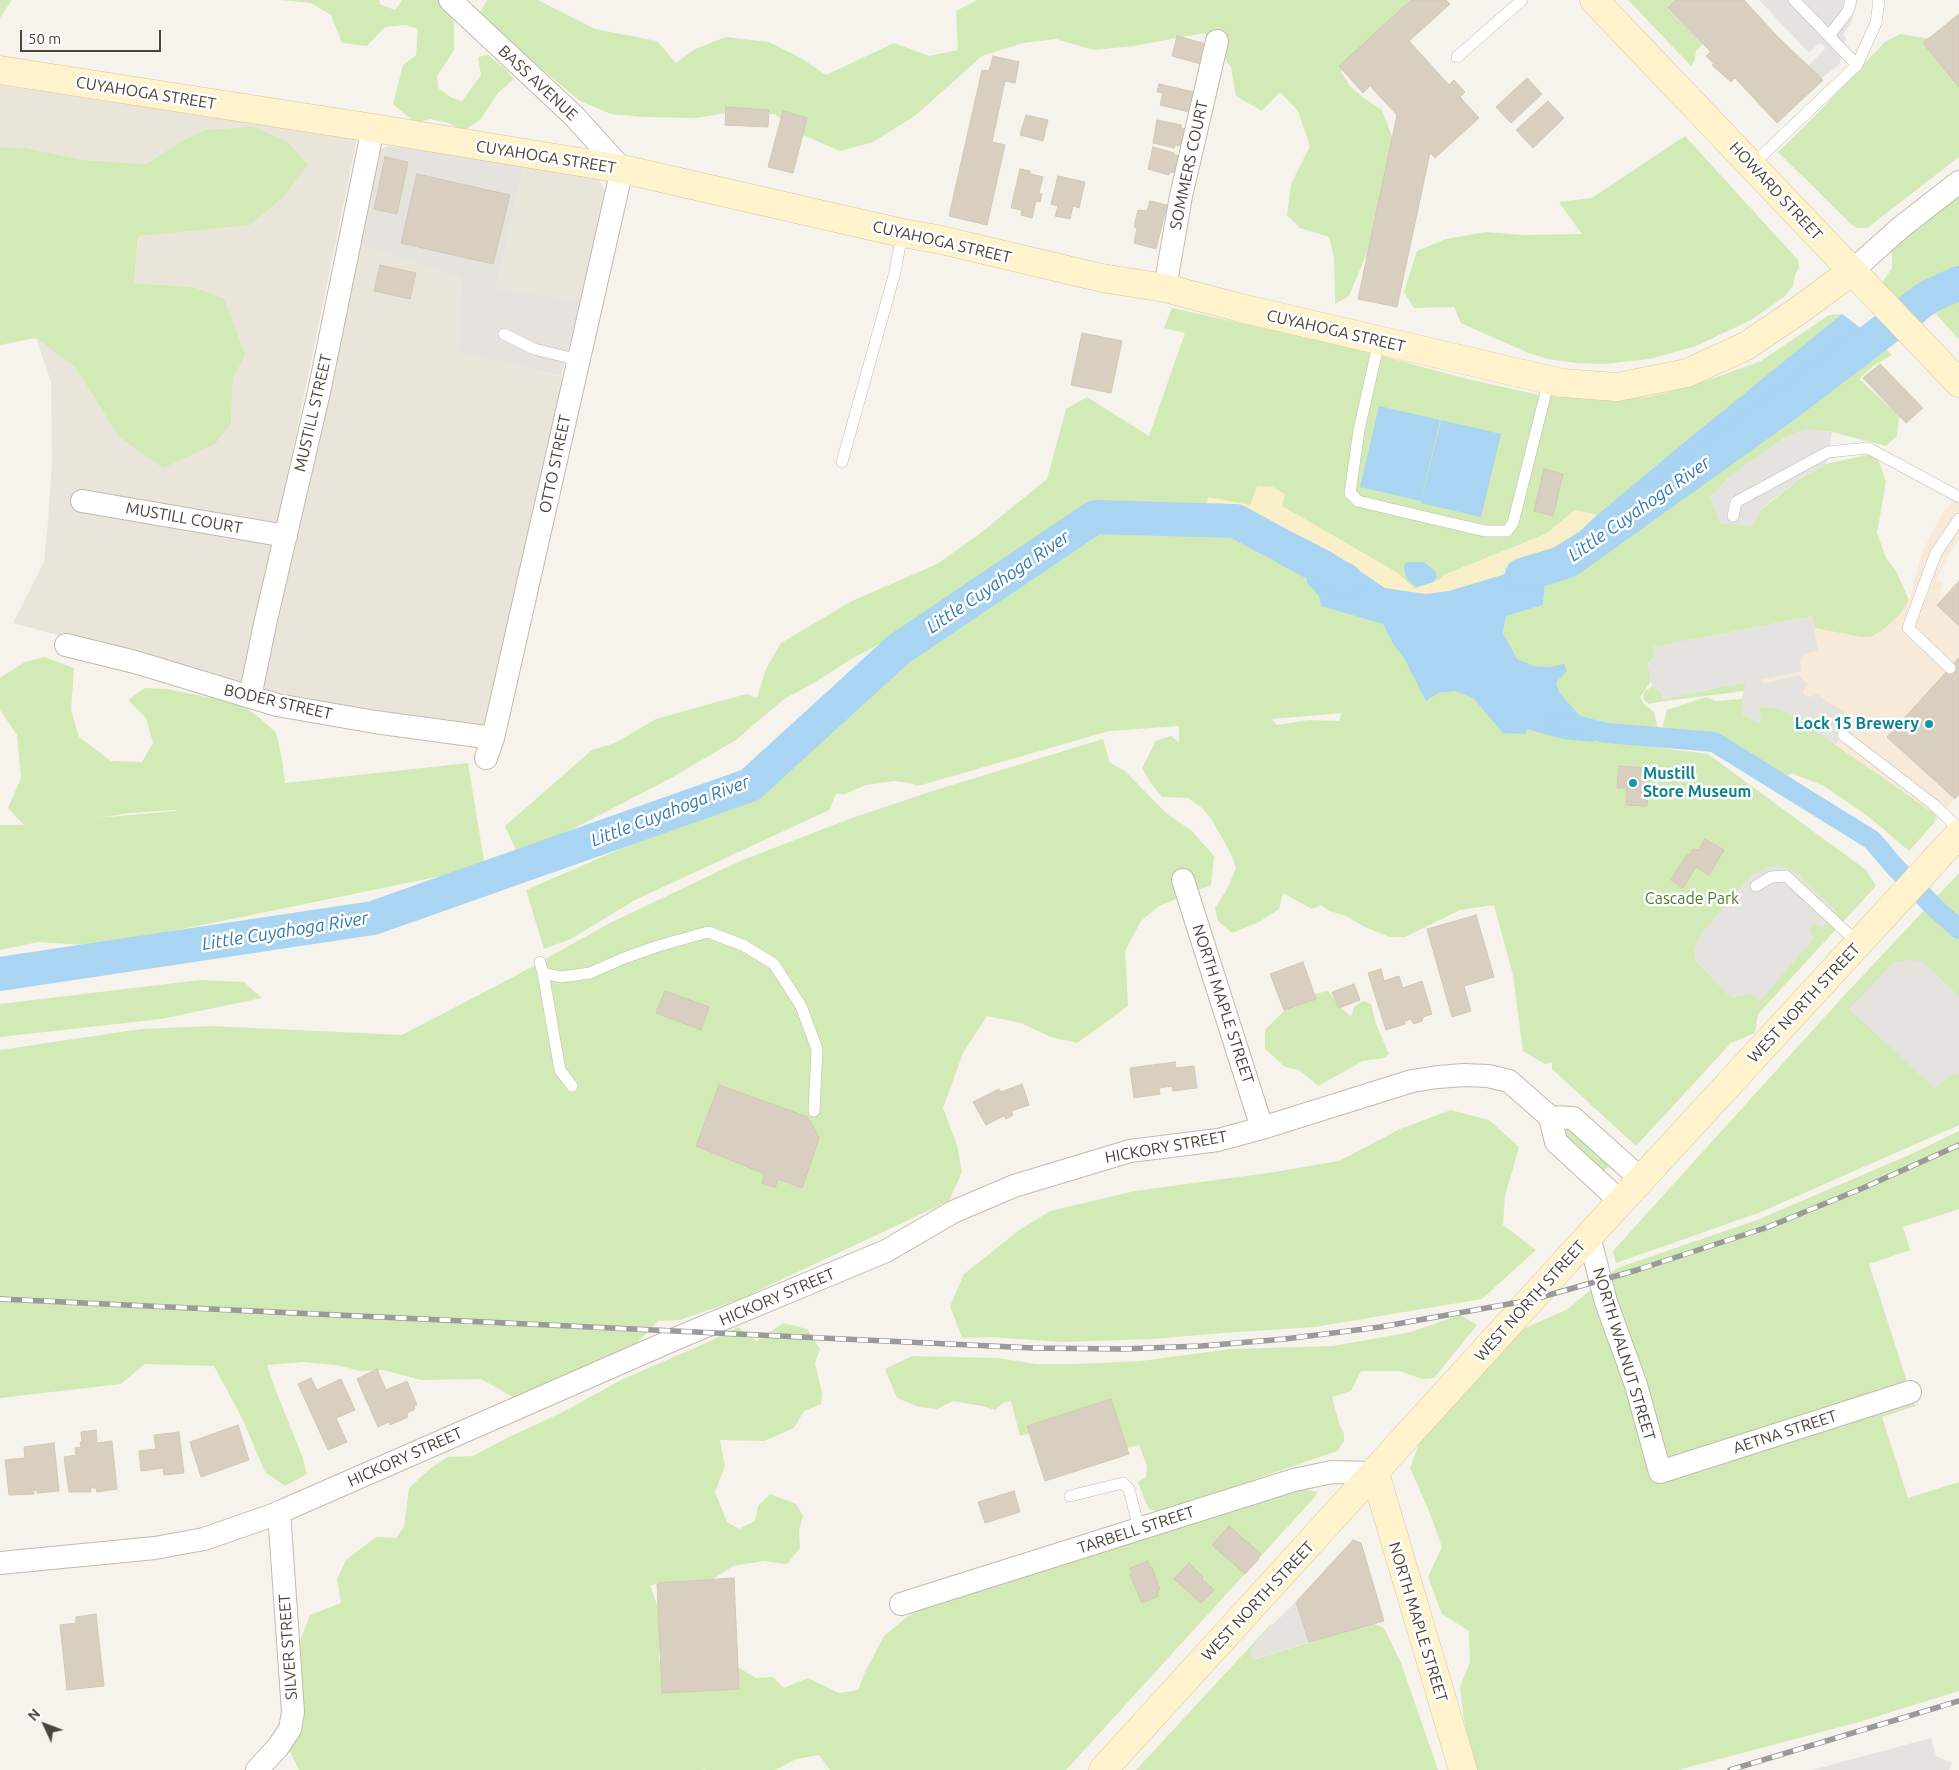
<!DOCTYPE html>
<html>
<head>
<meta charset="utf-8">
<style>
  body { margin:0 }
  #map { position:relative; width:1959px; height:1770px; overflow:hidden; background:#f6f3ec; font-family:Ubuntu,sans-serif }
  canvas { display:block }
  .north { position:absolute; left:20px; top:1700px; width:50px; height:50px; -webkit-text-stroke:4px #fff; paint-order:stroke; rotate:313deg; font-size:14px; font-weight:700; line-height:20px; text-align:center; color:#4b4439 }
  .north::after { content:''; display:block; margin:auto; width:18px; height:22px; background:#4b4439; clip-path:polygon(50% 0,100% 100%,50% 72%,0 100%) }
  .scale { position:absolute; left:20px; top:30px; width:141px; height:22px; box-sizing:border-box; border:2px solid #4b4439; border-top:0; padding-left:6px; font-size:15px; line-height:18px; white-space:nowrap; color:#4b4439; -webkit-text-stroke:4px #fff; paint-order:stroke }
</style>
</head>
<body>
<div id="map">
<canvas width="1959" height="1770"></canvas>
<div class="north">N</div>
<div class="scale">50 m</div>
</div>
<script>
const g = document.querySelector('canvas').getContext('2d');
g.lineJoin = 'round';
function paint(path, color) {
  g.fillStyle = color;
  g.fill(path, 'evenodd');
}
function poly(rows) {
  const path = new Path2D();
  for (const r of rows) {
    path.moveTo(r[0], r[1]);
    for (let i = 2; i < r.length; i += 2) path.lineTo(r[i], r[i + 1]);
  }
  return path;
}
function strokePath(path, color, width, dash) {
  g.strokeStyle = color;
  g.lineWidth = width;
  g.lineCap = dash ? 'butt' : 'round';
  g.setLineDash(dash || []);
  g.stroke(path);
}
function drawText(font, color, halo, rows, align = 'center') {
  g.font = font + ' Ubuntu,sans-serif';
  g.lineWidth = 5;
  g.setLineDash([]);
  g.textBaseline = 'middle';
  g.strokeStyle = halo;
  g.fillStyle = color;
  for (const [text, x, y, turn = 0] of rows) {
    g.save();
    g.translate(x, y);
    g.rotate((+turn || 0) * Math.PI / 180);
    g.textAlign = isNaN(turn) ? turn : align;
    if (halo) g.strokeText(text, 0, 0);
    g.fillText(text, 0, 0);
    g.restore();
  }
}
paint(poly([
  [0,85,357,139,244,686,13,623,44,562,48,522,52,460,51,382,36,338,75,367,119,437,231,423,233,378,244,355,224,298,194,287,134,283,138,236,176,231,180,142,146,164,83,160,27,148,0,147],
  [524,163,582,173,600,181,606,193,581,301,497,288],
  [354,242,461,278,460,353,567,378,491,733,254,693]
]), '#eae5da');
paint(poly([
  [1959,494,1959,539,1948,556,1937,579,1943,583,1937,605,1959,626,1959,794,1934,823,1935,815,1788,712,1742,699,1746,683,1652,687,1653,647,1812,616,1885,628,1899,615,1909,600,1922,553,1931,534,1942,514]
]), '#f7ead8');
paint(poly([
  [388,146,524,163,497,288,581,301,561,376,459,353,461,278,354,242,376,151]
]), '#e6e2dd');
paint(poly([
  [0,0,12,0,0,18],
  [281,0,379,0,380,4,395,10,402,0,438,0,445,5,454,23,454,50,437,76,438,88,452,98,462,101,481,75,478,57,488,55,504,68,514,79,498,93,480,120,463,131,449,123,430,119,415,123,393,104,403,65,416,55,418,29,406,25,385,27,367,46,342,43,331,15,311,3],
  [487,0,538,0,595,29,657,41,676,63,695,49,726,37,769,42,801,58,826,75,894,43,929,56,958,50,956,11,977,0,1410,0,1341,72,1350,86,1365,99,1382,110,1393,139,1369,248,1349,296,1335,304,1334,258,1329,237,1300,228,1287,215,1291,184,1310,146,1298,111,1280,92,1262,111,1236,96,1231,67,1204,33,1133,46,1094,50,1056,39,1023,43,982,56,916,115,873,142,840,151,796,132,775,114,727,113,696,118,644,117,611,114,580,101,497,32,479,14],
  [1628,0,1676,0,1668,9,1703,44,1696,51,1695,59,1691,66],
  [1900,34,1931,39,1959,87,1959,157,1867,228,1857,228,1852,225,1778,152,1813,118,1885,42],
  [254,127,288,142,308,165,284,196,250,225,138,236,134,283,194,287,224,298,245,355,233,378,231,423,215,444,163,468,119,437,75,367,36,338,0,345,0,147,27,148,83,160,146,164,180,142,206,130],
  [1685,136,1798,260,1799,267,1795,275,1793,286,1784,297,1751,320,1696,346,1650,359,1603,364,1576,363,1548,359,1529,353,1483,333,1461,323,1454,307,1414,308,1404,292,1417,251,1446,239,1485,232,1523,235,1582,234,1559,202,1592,198],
  [1959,189,1959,339,1934,312,1912,335,1874,295,1892,268,1892,250],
  [1172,308,1345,346,1467,379,1539,395,1607,400,1648,397,1692,386,1761,361,1829,315,1842,314,1597,515,1575,510,1546,534,1444,575,1439,580,1415,589,1396,572,1292,512,1301,530,1307,583,1319,596,1344,612,1383,624,1393,644,1438,693,1455,691,1474,699,1495,723,1593,741,1582,718,1559,692,1549,667,1534,666,1517,660,1503,633,1506,616,1543,605,1545,583,1568,561,1735,442,1874,338,1892,355,1873,366,1859,379,1899,415,1897,436,1886,446,1832,432,1805,429,1782,439,1727,479,1762,509,1798,480,1826,464,1876,453,1886,482,1877,533,1886,558,1896,571,1909,600,1899,615,1885,628,1873,636,1862,637,1815,628,1812,616,1654,647,1654,657,1648,664,1651,681,1640,697,1645,705,1654,712,1658,729,1653,747,1708,754,1866,870,1876,886,1758,1014,1755,1033,1731,1043,1636,1146,1552,1069,1552,1062,1545,1064,1523,1051,1513,975,1494,905,1460,910,1405,937,1390,937,1365,927,1346,916,1330,911,1321,905,1312,909,1283,893,1279,909,1259,922,1232,933,1218,921,1215,908,1227,889,1236,868,1231,854,1212,820,1202,808,1188,798,1162,797,1150,782,1142,768,1156,741,1171,736,1179,742,1179,726,1109,731,918,786,910,783,894,781,866,785,845,794,836,794,829,810,635,900,571,939,544,949,526,890,667,829,728,800,746,788,736,790,750,784,899,649,950,614,982,623,943,610,853,658,812,684,784,699,736,740,671,778,519,857,505,826,592,750,615,743,656,719,746,694,757,698,766,669,781,643,852,601,937,564,978,535,1047,479,1066,409,1087,397,1149,436,1185,333,1164,328],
  [1342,713,1339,721,1309,720,1277,725,1271,719],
  [44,657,74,668,71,710,79,737,111,761,142,762,153,743,146,718,128,700,145,688,167,689,227,701,246,708,261,719,276,733,282,759,285,783,468,763,485,867,100,946,38,942,0,950,0,825,24,825,8,808,21,778,17,735,0,710,0,678,25,662],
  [176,810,176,811,97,818,130,813],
  [1746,682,1744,691,1658,702,1649,704,1644,700,1643,694,1646,690,1652,687,1657,688,1661,691,1663,699],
  [1706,697,1715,701,1742,699,1743,715,1761,717,1758,710,1763,706,1779,709,1788,712,1936,815,1934,823,1909,851,1869,817,1824,786,1791,773,1790,775,1767,780,1743,770,1732,756,1698,745,1675,743,1662,729,1667,710],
  [1103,739,1110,763,1125,771,1167,814,1191,830,1214,856,1211,885,1159,906,1141,921,1125,951,1128,1006,1077,1043,1051,1037,1021,1023,987,1016,963,1053,943,1108,957,1145,962,1172,949,1201,740,1299,680,1320,658,1321,633,1347,517,1399,481,1379,421,1380,383,1370,361,1371,336,1365,303,1362,267,1365,276,1391,302,1456,307,1474,285,1486,265,1472,242,1418,214,1366,145,1364,121,1384,0,1398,0,1050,141,1029,211,1026,402,1035,515,976,608,924,740,861,852,818,929,792],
  [1959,873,1959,1125,1761,1212,1616,1263,1613,1251,1840,1000],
  [200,980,244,982,262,998,161,1019,0,1037,0,1004],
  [1328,991,1338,1004,1351,1017,1354,1007,1363,1001,1371,1004,1376,1024,1389,1054,1384,1058,1363,1061,1318,1086,1299,1070,1285,1067,1265,1049,1265,1030,1285,1010,1305,996],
  [1451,1110,1489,1120,1519,1147,1505,1196,1503,1225,1536,1250,1482,1299,1315,1327,1223,1333,1153,1339,1061,1342,991,1337,962,1338,950,1306,964,1274,1018,1231,1050,1211,1135,1191,1275,1172,1339,1161,1400,1129],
  [1568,1125,1609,1166,1607,1168,1603,1171,1563,1137,1563,1129],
  [1959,1131,1959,1209,1903,1227,1910,1250,1869,1264,1915,1406,1882,1417,1908,1498,1959,1482,1959,1691,1859,1722,1678,1770,1476,1770,1464,1720,1460,1687,1470,1662,1469,1631,1442,1614,1428,1577,1442,1547,1429,1511,1410,1468,1422,1436,1514,1333,1568,1309,1617,1268,1757,1220,1909,1155],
  [1460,1315,1477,1325,1434,1378,1422,1379,1400,1371,1361,1371,1351,1391,1332,1397,1339,1423,1344,1434,1344,1441,1337,1451,1180,1505,1163,1513,1149,1509,1145,1501,1138,1482,1146,1477,1147,1466,1139,1445,1127,1448,1030,1433,1020,1436,1011,1401,1003,1403,995,1410,982,1406,953,1401,937,1409,919,1407,897,1398,885,1369,912,1356,998,1358,1036,1364,1076,1364,1141,1361,1231,1349,1333,1346,1411,1332],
  [783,1323,807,1329,820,1349,815,1363,822,1393,821,1404,804,1411,794,1428,764,1441,720,1440,725,1466,715,1492,727,1522,739,1529,755,1521,758,1506,770,1494,796,1504,803,1516,799,1530,800,1548,787,1564,764,1561,733,1566,713,1579,657,1583,650,1586,662,1618,659,1659,668,1679,734,1665,756,1678,773,1677,784,1688,808,1678,839,1693,858,1690,865,1672,884,1636,908,1616,933,1603,1271,1496,1304,1489,1318,1492,1313,1499,1066,1770,830,1770,819,1755,796,1759,775,1770,706,1770,705,1769,700,1770,299,1770,288,1748,299,1644,310,1615,341,1603,337,1579,346,1560,376,1537,396,1538,404,1527,409,1488,431,1468,448,1457,473,1456,509,1437,561,1413,621,1380,706,1343,738,1327,757,1341],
  [1271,1624,1271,1626,1251,1649,1253,1660,1320,1639,1340,1625,1374,1624,1384,1628,1401,1663,1438,1770,1136,1770]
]), '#d2eab5');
paint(poly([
  [1257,486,1273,487,1285,494,1282,506,1396,572,1415,589,1439,580,1444,575,1546,534,1575,510,1597,515,1579,532,1540,556,1502,575,1449,592,1426,594,1385,588,1333,553,1291,532,1273,532,1254,527,1241,528,1205,508,1208,497,1250,505]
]), '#f9efc9');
paint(poly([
  [1759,0,1858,0,1851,23,1843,34,1846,38,1839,65,1820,79,1808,66,1825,49,1823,45,1819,43,1809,53],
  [1805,429,1832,432,1826,464,1798,480,1768,503,1762,509,1753,526,1720,524,1710,497,1727,479,1782,439],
  [1812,616,1818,651,1810,652,1802,657,1800,662,1802,671,1760,680,1764,684,1799,675,1807,684,1803,693,1806,696,1812,697,1817,693,1827,702,1845,712,1854,720,1835,745,1788,712,1779,709,1763,706,1758,710,1761,717,1760,724,1743,715,1742,699,1746,682,1662,700,1661,691,1652,687,1648,664,1654,657,1653,647],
  [1775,866,1785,866,1798,874,1837,912,1823,927,1814,924,1810,928,1810,932,1814,938,1760,1001,1752,994,1732,998,1726,993,1695,961,1694,952,1697,942,1703,931,1753,874,1765,868],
  [1906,960,1922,961,1959,996,1959,1074,1951,1076,1934,1088,1849,1009,1894,962],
  [1296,1602,1309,1642,1252,1660,1251,1649,1271,1626],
  [1931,1738,1936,1756,1952,1763,1949,1770,1812,1770]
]), '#e5e3e0');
paint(poly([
  [1842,314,1874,338,1735,442,1568,561,1545,583,1543,605,1506,616,1503,633,1517,659,1534,666,1549,667,1564,664,1567,671,1556,682,1559,692,1582,718,1594,742,1563,739,1527,729,1525,734,1503,733,1474,699,1455,691,1438,693,1426,701,1404,658,1393,644,1383,624,1321,606,1319,596,1307,583,1302,537,1333,553,1385,588,1426,594,1449,591,1502,575,1540,556,1579,532,1597,515,1686,441],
  [1379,406,1440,420,1421,501,1360,487],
  [1441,420,1501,434,1481,517,1421,503],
  [1406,562,1424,562,1436,572,1437,577,1433,582,1416,587,1406,577,1404,567]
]), '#a9d4f2');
strokePath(poly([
  [1561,722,1607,733,1714,742,1872,840,1895,867,1936,909,1959,929]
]), '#a9d4f2', 20);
strokePath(poly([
  [1522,575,1568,561,1783,407,1928,297,1959,283],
  [0,974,373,918,750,785,899,649,1095,517,1236,521,1345,580]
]), '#a9d4f2', 34);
const building = poly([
  [1411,0,1446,0,1450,4,1409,41,1449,85,1454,80,1465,92,1460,97,1479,118,1435,158,1430,153,1397,307,1358,299,1397,115,1370,86,1363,93,1339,66,1411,0],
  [1676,0,1744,0,1777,36,1823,80,1777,123,1735,78,1731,82,1712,65,1714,64,1706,56,1711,52,1668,8,1676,0],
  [1959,14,1959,87,1923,43,1959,14],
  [1177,36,1206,44,1201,64,1172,56,1177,36],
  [993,56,1019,62,1015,83,1005,81,992,142,1005,145,987,225,949,216,982,70,989,71,993,56],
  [1527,78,1542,94,1511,123,1496,107,1527,78],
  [1159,84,1194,92,1189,112,1160,105,1163,93,1157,92,1159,84],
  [1548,101,1564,118,1533,148,1516,130,1548,101],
  [726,107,769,110,768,127,725,125,726,107],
  [783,111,807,118,793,173,768,167,783,111],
  [1026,115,1048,120,1043,141,1020,135,1026,115],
  [1157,120,1181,125,1181,128,1186,129,1182,146,1176,145,1174,148,1153,143,1157,120],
  [1153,147,1174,153,1174,155,1180,156,1176,173,1170,172,1169,175,1148,169,1153,147],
  [385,157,408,162,397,214,374,209,385,157],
  [1020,169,1030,171,1030,174,1043,177,1039,193,1042,194,1040,202,1036,201,1032,218,1021,215,1022,210,1011,208,1020,169],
  [417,174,510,195,493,264,401,243,417,174],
  [1058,176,1085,182,1079,208,1073,206,1070,219,1055,216,1058,206,1051,204,1058,176],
  [1150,201,1167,205,1156,249,1134,243,1137,228,1134,227,1138,210,1147,211,1150,201],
  [380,265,416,273,410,299,374,291,380,265],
  [1082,333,1122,341,1111,393,1071,385,1082,333],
  [1880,364,1923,408,1906,423,1863,378,1880,364],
  [1544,469,1563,474,1553,516,1534,511,1544,469],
  [1959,581,1959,626,1937,605,1959,581],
  [1959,658,1959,794,1955,799,1887,737,1959,658],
  [1619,766,1649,768,1647,806,1626,805,1627,788,1617,788,1619,766],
  [1705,839,1724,850,1709,875,1696,867,1683,888,1671,880,1687,854,1690,855,1693,849,1699,850,1705,839],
  [1476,915,1494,977,1464,986,1471,1011,1452,1017,1427,929,1476,915],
  [1303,962,1316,999,1284,1010,1270,974,1303,962],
  [1381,969,1384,981,1399,976,1403,988,1422,981,1432,1014,1423,1017,1422,1021,1414,1024,1410,1019,1404,1022,1405,1024,1386,1030,1368,973,1381,969],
  [1354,984,1360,1000,1339,1008,1332,992,1354,984],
  [665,991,709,1007,701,1030,656,1013,665,991],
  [1175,1062,1176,1068,1194,1066,1197,1088,1173,1091,1172,1086,1159,1088,1160,1094,1134,1098,1130,1068,1175,1062],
  [1022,1084,1029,1105,1011,1111,1013,1115,1006,1119,1004,1116,986,1125,973,1102,999,1089,1001,1092,1022,1084],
  [719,1085,808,1117,819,1138,802,1188,778,1179,775,1188,762,1183,765,1174,696,1146,719,1085],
  [377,1369,386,1390,407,1381,417,1405,414,1406,415,1409,407,1413,408,1417,390,1425,389,1422,378,1427,357,1379,377,1369],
  [311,1378,317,1390,341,1379,355,1410,336,1418,347,1442,328,1450,298,1384,311,1378],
  [1111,1399,1129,1454,1045,1481,1027,1426,1111,1399],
  [238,1425,249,1460,201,1477,190,1442,238,1425],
  [96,1430,97,1443,112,1441,117,1489,97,1492,96,1488,90,1488,91,1492,69,1492,64,1457,76,1455,75,1448,81,1447,80,1442,82,1442,81,1432,96,1430],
  [179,1432,184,1473,164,1475,163,1468,141,1471,139,1451,156,1449,154,1435,179,1432],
  [54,1443,59,1491,37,1493,37,1490,33,1491,34,1494,9,1495,5,1460,25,1458,24,1447,54,1443],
  [1014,1491,1020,1512,985,1523,978,1502,1014,1491],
  [1229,1526,1261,1554,1258,1558,1259,1559,1245,1574,1212,1545,1229,1526],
  [1353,1540,1361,1543,1384,1621,1309,1642,1296,1602,1353,1540],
  [1148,1561,1150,1568,1152,1567,1160,1590,1157,1592,1158,1596,1142,1603,1130,1575,1132,1574,1130,1568,1148,1561],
  [1189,1563,1203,1577,1202,1579,1214,1590,1201,1603,1174,1579,1189,1563],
  [734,1578,739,1689,662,1693,657,1583,734,1578],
  [96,1614,104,1686,67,1690,60,1625,76,1623,76,1617,96,1614]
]);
paint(building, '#d8cfc1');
strokePath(building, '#d3c7b4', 1);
const lane = poly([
  [1794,0,1857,65],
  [1829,36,1848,11,1851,0],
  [1457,57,1522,0],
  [1752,165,1857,65,1876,23,1879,0],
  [504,334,534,349,579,360],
  [1379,341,1359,430,1350,493,1358,501,1391,509,1485,531,1507,531,1513,523,1549,380],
  [842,462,895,272,902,233],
  [1733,516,1736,502,1828,452,1868,448,1959,497],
  [1950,668,1908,628,1936,553,1959,519],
  [1843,735,1933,804,1959,829],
  [1756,886,1771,877,1786,876,1859,944],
  [540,962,543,973,561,977,590,973,624,958,658,946,708,932,743,945,774,964,801,1006,817,1049,814,1111],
  [543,973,560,1070,572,1086],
  [1070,1496,1123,1483,1129,1489,1139,1529]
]);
const street = poly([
  [450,0,574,116,622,169,493,738,486,758],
  [1852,271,1900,228,1959,182],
  [1165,288,1181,196,1217,41],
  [82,501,286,536],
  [66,645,135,662,277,705,375,722,493,738],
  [250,697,265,624,319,392,373,128],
  [1183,880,1262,1128],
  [1550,1117,1573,1118,1642,1180],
  [1589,1236,1606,1302,1636,1385,1660,1472,1910,1392],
  [0,1563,155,1548,204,1539,273,1515,675,1339,886,1251,953,1212,1014,1186,1130,1151,1218,1140,1262,1128,1412,1081,1438,1077,1464,1075,1488,1076,1509,1081,1550,1117,1556,1142,1621,1202],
  [901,1604,1294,1480,1332,1472,1375,1473],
  [257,1770,278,1747,290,1729,293,1712,279,1512]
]);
const secondary = poly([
  [1594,0,1959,383],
  [0,70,373,128,622,169,902,233,937,239,1102,278,1165,288,1237,307,1562,383,1617,387,1687,373,1746,346,1798,311,1852,271],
  [1375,1473,1463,1770],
  [1103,1770,1589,1236,1959,834]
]);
strokePath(lane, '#c2bbae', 12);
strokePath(street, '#c2bbae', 24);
strokePath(secondary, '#d6c79b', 29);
strokePath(lane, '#fff', 11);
strokePath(street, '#fff', 22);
strokePath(secondary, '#fff3cd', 28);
const rail = poly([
  [0,1299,1033,1348,1122,1349,1201,1346,1285,1339,1380,1327,1531,1300,1637,1270,1768,1227,1863,1188,1959,1145],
  [1730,1770,1959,1701]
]);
strokePath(rail, '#9a9a9a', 5.5);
strokePath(rail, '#fff', 4, [11]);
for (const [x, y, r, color] of [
  [1929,724,5,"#0f9aa8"],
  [1633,783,5,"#0f9aa8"]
]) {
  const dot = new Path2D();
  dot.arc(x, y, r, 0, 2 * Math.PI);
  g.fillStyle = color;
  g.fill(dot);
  strokePath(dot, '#fff', 2);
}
drawText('16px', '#4b4439', '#fff', [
  ["BASS AVENUE",538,83,43],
  ["CUYAHOGA STREET",146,93,9],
  ["CUYAHOGA STREET",546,157,9],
  ["SOMMERS COURT",1189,165,-78],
  ["HOWARD STREET",1776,191,47],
  ["CUYAHOGA STREET",942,242,13],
  ["CUYAHOGA STREET",1336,331,13],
  ["MUSTILL STREET",313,413,-77],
  ["OTTO STREET",555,464,-78],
  ["MUSTILL COURT",184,518,10],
  ["BODER STREET",278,702,13],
  ["WEST NORTH STREET",1804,1003,-47],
  ["NORTH MAPLE STREET",1223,1004,72],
  ["HICKORY STREET",1166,1147,-10],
  ["HICKORY STREET",777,1297,-23],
  ["WEST NORTH STREET",1530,1301,-48],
  ["NORTH WALNUT STREET",1624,1354,73],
  ["AETNA STREET",1785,1432,-18],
  ["HICKORY STREET",405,1457,-24],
  ["TARBELL STREET",1136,1530,-18],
  ["WEST NORTH STREET",1258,1601,-47],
  ["NORTH MAPLE STREET",1418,1622,73],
  ["SILVER STREET",288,1647,-94]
]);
drawText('bold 16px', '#0d838f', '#fff', [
  ["Lock 15 Brewery",1919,724],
  ["Mustill",1643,774,"left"],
  ["Store Museum",1643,792,"left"]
], 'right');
drawText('16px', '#4a7f2a', '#fff', [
  ["Cascade Park",1692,899]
]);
drawText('italic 18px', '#2e7ab2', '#fff', [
  ["Little Cuyahoga River",1639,509,-35],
  ["Little Cuyahoga River",998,582,-34],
  ["Little Cuyahoga River",670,811,-21],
  ["Little Cuyahoga River",285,931,-9]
]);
</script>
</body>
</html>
